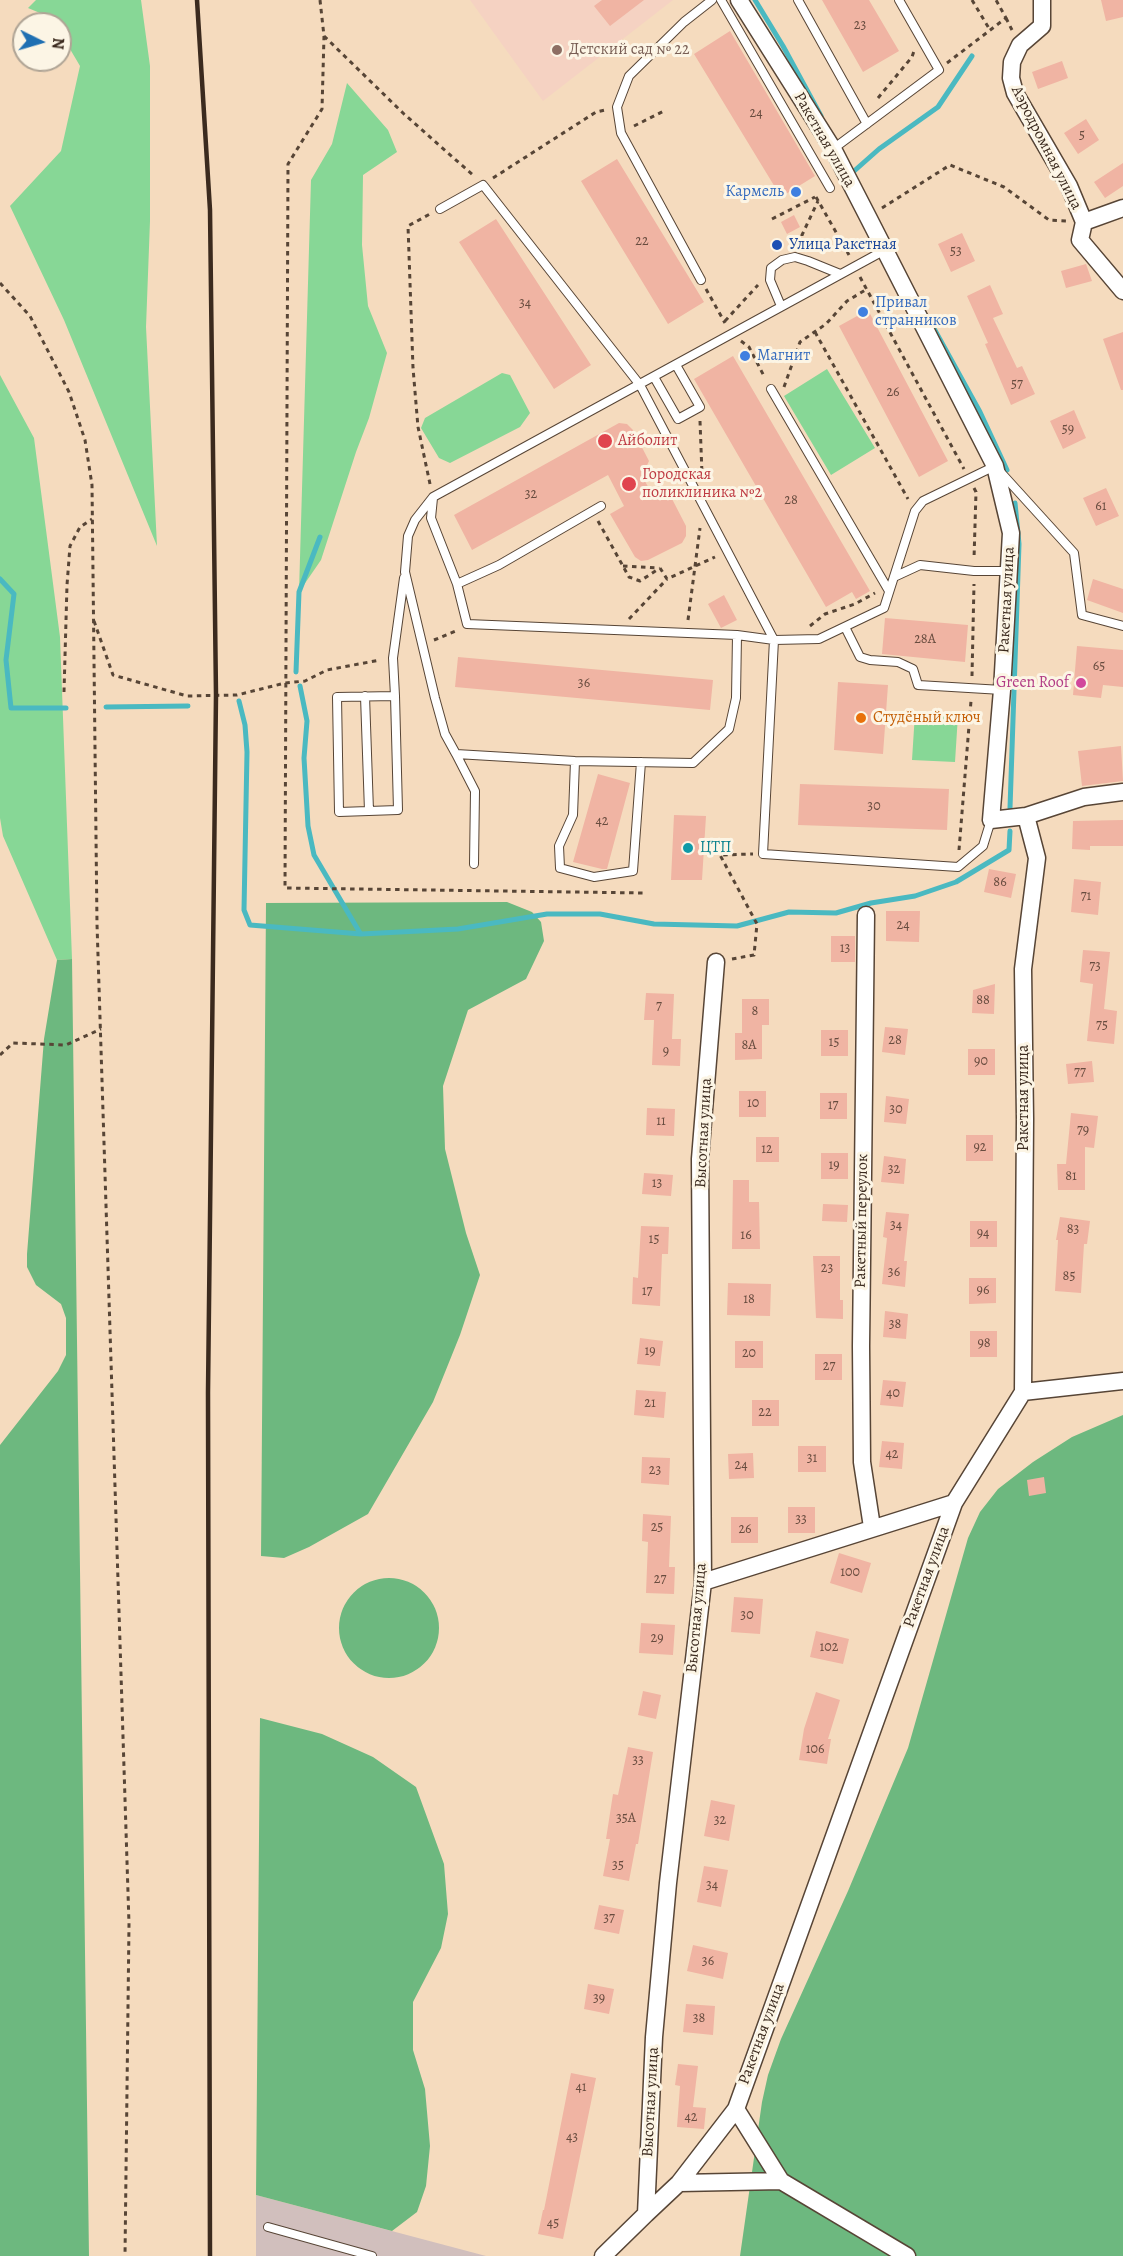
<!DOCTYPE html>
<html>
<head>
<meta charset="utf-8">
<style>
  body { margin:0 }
  #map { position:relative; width:1123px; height:2256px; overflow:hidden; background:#f5dbbe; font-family:Alegreya,serif }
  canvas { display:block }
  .north { position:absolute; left:12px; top:12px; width:60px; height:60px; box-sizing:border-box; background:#fcf5e5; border:2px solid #afa495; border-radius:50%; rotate:95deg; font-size:16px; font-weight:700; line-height:24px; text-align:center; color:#3b2a1e }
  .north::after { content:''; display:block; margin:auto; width:21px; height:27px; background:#1f6fb2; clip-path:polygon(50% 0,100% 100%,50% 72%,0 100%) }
</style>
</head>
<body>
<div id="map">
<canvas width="1123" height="2256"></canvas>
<div class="north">N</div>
</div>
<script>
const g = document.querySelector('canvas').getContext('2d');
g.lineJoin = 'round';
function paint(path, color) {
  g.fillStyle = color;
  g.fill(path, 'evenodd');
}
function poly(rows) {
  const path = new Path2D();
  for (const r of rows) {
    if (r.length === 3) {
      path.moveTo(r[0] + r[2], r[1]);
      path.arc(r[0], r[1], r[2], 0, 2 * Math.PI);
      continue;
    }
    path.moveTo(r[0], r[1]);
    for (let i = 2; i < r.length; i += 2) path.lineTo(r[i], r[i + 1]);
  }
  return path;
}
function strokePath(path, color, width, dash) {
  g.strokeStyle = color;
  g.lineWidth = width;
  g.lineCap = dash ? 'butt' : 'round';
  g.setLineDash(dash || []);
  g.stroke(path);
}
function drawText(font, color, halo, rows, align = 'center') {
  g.font = font + ' Alegreya,serif';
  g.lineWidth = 6;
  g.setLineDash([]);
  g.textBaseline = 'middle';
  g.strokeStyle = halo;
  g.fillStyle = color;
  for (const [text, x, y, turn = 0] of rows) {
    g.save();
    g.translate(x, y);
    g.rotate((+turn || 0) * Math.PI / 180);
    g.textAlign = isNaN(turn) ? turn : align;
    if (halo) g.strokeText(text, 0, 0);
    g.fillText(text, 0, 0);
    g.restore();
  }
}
paint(poly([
  [470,0,673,0,543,101]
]), '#f5d2c2');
paint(poly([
  [256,2195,486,2256,256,2256]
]), '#d1bfbd');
paint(poly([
  [36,0,141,0,150,66,150,221,146,327,157,546,64,320,10,206,61,151,80,66,60,32,60,24,55,24,52,18,28,8],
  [347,83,388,130,397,152,363,175,362,245,368,306,387,353,369,418,356,452,321,560,299,592,311,180,332,144],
  [827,369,875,448,831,475,784,396],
  [502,373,510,375,530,413,520,427,450,463,439,458,421,428,425,418],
  [0,375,34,438,60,637,72,959,57,960,3,836,0,818],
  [915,713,958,715,955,762,912,760]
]), '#87d796');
paint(poly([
  [507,902,532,912,541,922,544,941,526,979,468,1010,443,1086,445,1149,466,1233,480,1275,460,1335,433,1402,368,1514,309,1547,284,1558,261,1556,266,903],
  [72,959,89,2256,0,2256,0,1445,58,1371,66,1355,66,1318,61,1304,36,1285,27,1267,27,1254,44,1039,57,960],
  [1123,1415,1123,2256,740,2256,762,2102,768,2075,781,2039,848,1891,908,1748,968,1538,980,1512,998,1489,1033,1462,1072,1437],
  [389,1628,50],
  [260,1718,322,1734,373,1757,416,1787,444,1864,448,1914,441,1948,413,2002,413,2050,425,2089,430,2146,426,2186,417,2212,392,2231,256,2195]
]), '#6db87f');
strokePath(poly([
  [755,0,783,46,821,116],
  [853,172,879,149,938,107,972,56],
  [932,325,980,412,1007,470],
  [0,579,14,594,6,660,11,708,66,708],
  [296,672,299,592,320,537],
  [300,686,307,721,304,758,308,826,314,855,360,933],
  [239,701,245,725,247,752,244,910,250,925,361,934,458,929,547,914,600,914,654,924,737,926,789,912,836,913,871,903,915,896,956,882,1009,850,1010,831],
  [106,707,188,706],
  [1010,808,1019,544,1015,503]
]), '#4ab9c1', 5);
paint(poly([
  [602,0,644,0,610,26,594,6],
  [822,0,869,0,899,51,863,72],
  [1101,0,1123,0,1123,17,1106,21],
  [730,31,815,176,781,197,694,54],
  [1062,61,1068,78,1038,89,1032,72],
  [1086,119,1099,140,1078,154,1064,133],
  [617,159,704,302,668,324,581,181],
  [1123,163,1123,186,1105,198,1094,182],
  [794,215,800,227,787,234,781,222],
  [496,219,591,365,554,389,459,242],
  [962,233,975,261,951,272,938,244],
  [1086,264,1092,281,1066,288,1061,271],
  [990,285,1003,314,993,318,1017,368,1022,366,1035,394,1011,405,985,344,988,343,967,296],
  [868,310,948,461,919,477,839,326],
  [1123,332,1123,390,1121,390,1103,339],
  [733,356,870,591,856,599,852,592,826,607,694,379],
  [1074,410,1086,438,1063,449,1050,421],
  [619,423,627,424,633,430,649,461,642,476,651,492,665,492,670,495,686,526,686,536,682,543,648,560,641,561,635,557,610,514,624,506,608,475,472,550,454,515],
  [1106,488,1119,516,1096,526,1083,498],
  [1093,579,1123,589,1123,613,1087,600],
  [724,595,737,620,721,628,708,604],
  [885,618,968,625,965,662,882,654],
  [1077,646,1123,650,1123,687,1103,685,1101,698,1073,695],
  [458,657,713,680,710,710,455,687],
  [838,682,888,685,883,754,834,750],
  [1121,746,1123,781,1082,786,1078,751],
  [598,774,630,783,607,869,602,869,573,862],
  [800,784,949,789,947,830,798,825],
  [674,815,706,816,702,880,671,880],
  [1123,820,1123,846,1090,846,1090,850,1072,849,1073,821],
  [989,869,1016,874,1011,898,984,892],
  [1074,879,1101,882,1098,915,1071,912],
  [886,911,920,911,919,942,886,941],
  [831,936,855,936,855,962,831,962],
  [1083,950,1110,952,1104,1009,1117,1011,1114,1044,1087,1041,1093,984,1080,982],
  [995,984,994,1014,972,1013,973,990],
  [646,993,674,994,672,1039,681,1039,680,1066,652,1065,654,1020,644,1020],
  [742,999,769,999,769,1025,762,1025,762,1059,735,1060,735,1033,742,1033],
  [885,1027,908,1029,905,1055,882,1052],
  [821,1030,848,1030,848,1056,821,1056],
  [968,1049,995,1049,995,1075,968,1075],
  [1092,1061,1094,1082,1068,1084,1066,1064],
  [739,1091,766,1091,766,1117,739,1117],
  [820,1093,847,1093,847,1119,820,1119],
  [886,1096,909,1099,906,1124,884,1122],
  [647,1108,675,1109,674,1136,646,1135],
  [1071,1113,1098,1116,1094,1148,1085,1147,1085,1190,1058,1190,1057,1164,1066,1164],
  [966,1135,993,1135,993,1161,966,1161],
  [756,1137,779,1137,779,1162,756,1162],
  [821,1153,848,1153,848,1179,821,1179],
  [884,1156,906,1159,904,1184,881,1182],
  [644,1173,673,1175,671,1196,642,1194],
  [733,1180,749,1180,749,1202,759,1202,760,1249,732,1249],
  [823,1204,848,1205,847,1222,822,1221],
  [886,1212,909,1214,904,1261,907,1261,905,1287,882,1284,887,1238,883,1237],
  [1060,1217,1090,1221,1087,1244,1084,1244,1081,1293,1055,1291,1058,1240,1056,1240],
  [970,1221,997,1221,997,1247,970,1247],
  [641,1226,669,1227,668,1254,662,1254,660,1306,632,1304,633,1277,638,1278],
  [813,1256,840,1256,840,1300,843,1300,843,1319,816,1318],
  [969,1278,996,1278,996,1303,969,1304],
  [728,1283,771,1284,770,1316,727,1315],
  [885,1311,908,1314,906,1339,883,1337],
  [970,1331,997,1331,997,1357,970,1357],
  [640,1338,663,1341,660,1366,637,1364],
  [735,1341,763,1341,763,1368,735,1368],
  [815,1354,842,1354,842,1380,815,1380],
  [883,1380,906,1382,903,1407,880,1405],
  [636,1390,666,1392,664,1418,634,1415],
  [752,1400,779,1400,779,1426,752,1426],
  [882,1441,904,1443,902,1469,879,1467],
  [798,1446,826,1446,826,1472,798,1472],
  [753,1453,754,1478,729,1479,728,1454],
  [642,1457,670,1458,669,1485,641,1483],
  [1044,1477,1046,1493,1029,1496,1027,1480],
  [788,1507,815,1507,815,1533,788,1533],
  [643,1514,671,1516,669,1567,675,1567,674,1594,646,1593,648,1542,642,1541],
  [731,1517,758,1517,758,1543,731,1543],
  [839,1553,871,1563,862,1593,830,1583],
  [734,1597,763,1599,760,1634,731,1632],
  [641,1623,675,1625,673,1655,639,1653],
  [816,1631,849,1639,843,1664,810,1657],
  [643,1691,661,1695,656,1719,638,1715],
  [816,1692,840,1700,828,1739,831,1739,827,1764,799,1760,804,1729],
  [628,1747,653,1752,638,1844,636,1844,629,1881,603,1876,610,1839,606,1839,613,1794,618,1795],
  [711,1800,735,1805,729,1841,704,1836],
  [704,1866,728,1870,721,1907,697,1902],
  [599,1905,624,1910,619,1934,594,1929],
  [693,1945,728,1953,723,1979,687,1971],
  [588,1984,614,1989,609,2014,584,2009],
  [686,2004,715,2006,713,2035,683,2032],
  [678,2064,698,2066,693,2107,706,2108,704,2129,677,2127,680,2086,675,2085],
  [571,2073,596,2078,563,2239,538,2234,543,2210,544,2210]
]), '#f0b4a3');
const service = poly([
  [721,0,830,188],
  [798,0,867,124],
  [833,149,939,70,899,0],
  [440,209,483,185,640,385,774,640,763,854,958,867,983,846,991,820],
  [701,280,621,133,617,107,629,76,684,22,712,0],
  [781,306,770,280,771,268,782,260,795,257,808,261,840,274],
  [654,377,678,419,700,407,676,365],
  [771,389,889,591],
  [433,498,431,518,457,584,467,624,737,635,774,640,819,639,884,608,915,511,923,501,995,466,1074,553,1082,615,1123,626],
  [894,577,920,565,974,571,1009,571],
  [457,584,499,565,601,506],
  [845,627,860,657,870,660,898,662,913,669,918,685,1002,690],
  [737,635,736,698,729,729,693,763,575,761,456,754,445,734,435,698,405,572,408,536,415,520,433,497,885,250],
  [365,696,369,811],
  [395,696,337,697,339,812,398,810,395,696,393,658,404,578],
  [456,754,475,791,474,864],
  [575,761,573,815,559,846,560,868,594,877,633,871,641,762],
  [268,2227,372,2256]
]);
const minor = poly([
  [1042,0,1042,26,1020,45,1012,62,1011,78,1015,93,1069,186,1084,222,1080,240,1123,291],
  [1084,222,1123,208],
  [1026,816,1084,797,1123,792],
  [866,915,861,1346,862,1462,872,1527],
  [1023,1392,1123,1381],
  [703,1582,954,1503],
  [736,2109,781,2181,907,2256],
  [679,2183,781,2181],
  [646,2214,679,2183,736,2109,954,1503,1023,1392,1025,1119,1023,969,1037,858,1026,816,991,820,1002,690,1011,533,995,466,868,217,833,149,739,0],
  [603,2256,646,2214,654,2037,668,1883,703,1582,700,1159,716,962]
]);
strokePath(service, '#574536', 10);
strokePath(minor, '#574536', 19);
strokePath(poly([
  [320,0,324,36,322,109,288,164,285,888,643,893],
  [972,0,990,30],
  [1006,18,1012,30],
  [324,36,404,114,474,176],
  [947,63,1006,18,996,0],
  [878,98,912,57,914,51],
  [634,126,664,111],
  [493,178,596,112,605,110],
  [816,197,849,255],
  [882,208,950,165,1004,187,1049,220,1067,221],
  [772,219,815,197],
  [802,245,802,235,818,201],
  [860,277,964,469],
  [0,283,30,316,69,392,85,440,92,485,97,924,129,1924,125,2256],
  [706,289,725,323],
  [725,321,758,285],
  [815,332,908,499],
  [741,341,749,347,765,378],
  [784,387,800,342,826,324,847,301,867,289],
  [700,421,702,474],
  [430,484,418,427,413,368,408,226,430,214],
  [974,488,976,492,974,559],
  [598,521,629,577,640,581,660,568],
  [623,566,658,568],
  [660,568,667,579,715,557],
  [629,619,667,579],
  [688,620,700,528],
  [94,621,113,675,187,696,237,695,285,683,305,681,327,670,380,660],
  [810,626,825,614,855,604,875,593],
  [434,640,458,630],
  [972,676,974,584],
  [64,692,67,585,70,546,80,527,92,519],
  [959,850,971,701],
  [732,959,754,955,757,924,720,855,753,854],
  [0,1055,13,1043,66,1045,101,1029]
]), '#574536', 3, [4.5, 4.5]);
strokePath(service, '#fff', 8);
strokePath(minor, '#fff', 16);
strokePath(poly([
  [197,0,210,210,216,695,208,1392,210,2256]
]), '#3b2a1e', 4.5);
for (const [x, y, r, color] of [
  [557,50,6,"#8d6e63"],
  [796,192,6,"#3f7fe0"],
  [777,245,6,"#1a4fb4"],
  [863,312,6,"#3f7fe0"],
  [745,356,6,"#3f7fe0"],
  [605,441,8,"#e0444e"],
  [629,484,8,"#e0444e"],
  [1081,683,6,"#d1479c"],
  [861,718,6,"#e8710a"],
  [688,848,6,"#0f9aa8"]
]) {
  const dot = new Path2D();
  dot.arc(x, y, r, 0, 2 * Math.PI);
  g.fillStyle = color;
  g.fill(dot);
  strokePath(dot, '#fcf5e5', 2);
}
drawText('14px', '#684c3f', null, [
  ["23",860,26],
  ["24",756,114],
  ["5",1082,136],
  ["22",642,242],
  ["53",956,252],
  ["34",525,304],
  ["57",1017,385],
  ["26",893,393],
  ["59",1068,430],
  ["32",531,495],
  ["28",791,501],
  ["61",1101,507],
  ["28А",925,640],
  ["65",1099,667],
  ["36",584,684],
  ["30",874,807],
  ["42",602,822],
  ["86",1000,883],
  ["71",1086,897],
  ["24",903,926],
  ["13",845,949],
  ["73",1095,967],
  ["88",983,1001],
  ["7",659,1007],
  ["8",755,1012],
  ["75",1102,1026],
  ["28",895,1041],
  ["15",834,1043],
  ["8А",749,1046],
  ["9",666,1052],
  ["90",981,1062],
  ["77",1080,1073],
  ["10",753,1104],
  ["17",833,1106],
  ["30",896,1110],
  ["11",661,1122],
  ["79",1083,1131],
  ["92",980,1148],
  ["12",767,1150],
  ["19",834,1166],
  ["32",894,1170],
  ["81",1071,1177],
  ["13",657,1184],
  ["34",896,1226],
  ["83",1073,1230],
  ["94",983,1234],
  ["16",746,1236],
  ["15",654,1240],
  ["23",827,1269],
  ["36",894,1273],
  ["85",1069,1277],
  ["96",983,1291],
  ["17",647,1292],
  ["18",749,1300],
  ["38",895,1325],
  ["98",984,1344],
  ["19",650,1352],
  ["20",749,1354],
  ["27",829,1367],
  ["40",893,1394],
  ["21",650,1404],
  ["22",765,1413],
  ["42",892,1455],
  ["31",812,1459],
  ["24",741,1466],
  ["23",655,1471],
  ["33",801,1520],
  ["25",657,1528],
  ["26",745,1530],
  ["100",850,1573],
  ["27",660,1580],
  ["30",747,1616],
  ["29",657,1639],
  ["102",829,1648],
  ["106",815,1750],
  ["33",638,1761],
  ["35А",626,1819],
  ["32",720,1821],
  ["35",618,1866],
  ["34",712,1886],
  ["37",609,1919],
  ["36",708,1962],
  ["39",599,1999],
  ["38",699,2019],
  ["41",581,2088],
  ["42",691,2118],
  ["43",572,2138],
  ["45",553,2224]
]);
drawText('16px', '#785e54', '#fcf5e5', [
  ["Детский сад № 22",569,50]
], 'left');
drawText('16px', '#3b2a1e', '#fcf5e5', [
  ["Ракетная улица",824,140,60],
  ["Аэродромная улица",1046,148,63],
  ["Ракетная улица",1007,600,-87],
  ["Ракетная улица",1024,1098,-90],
  ["Высотная улица",704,1133,-87],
  ["Ракетный переулок",862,1221,-89],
  ["Ракетная улица",927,1577,-70],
  ["Высотная улица",697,1618,-85],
  ["Ракетная улица",762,2034,-70],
  ["Высотная улица",651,2102,-87]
]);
drawText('16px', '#366cbe', '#fcf5e5', [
  ["Кармель",784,192,"right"],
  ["Привал",875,303],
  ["странников",875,321],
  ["Магнит",757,356]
], 'left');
drawText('16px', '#164399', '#fcf5e5', [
  ["Улица Ракетная",789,245]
], 'left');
drawText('16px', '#be3a42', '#fcf5e5', [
  ["Айболит",618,441],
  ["Городская",642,475],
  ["поликлиника №2",642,493]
], 'left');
drawText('16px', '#b23c85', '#fcf5e5', [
  ["Green Roof",1069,683]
], 'right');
drawText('16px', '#c56008', '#fcf5e5', [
  ["Студёный ключ",873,718]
], 'left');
drawText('16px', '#0d838f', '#fcf5e5', [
  ["ЦТП",700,848]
], 'left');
</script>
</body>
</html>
